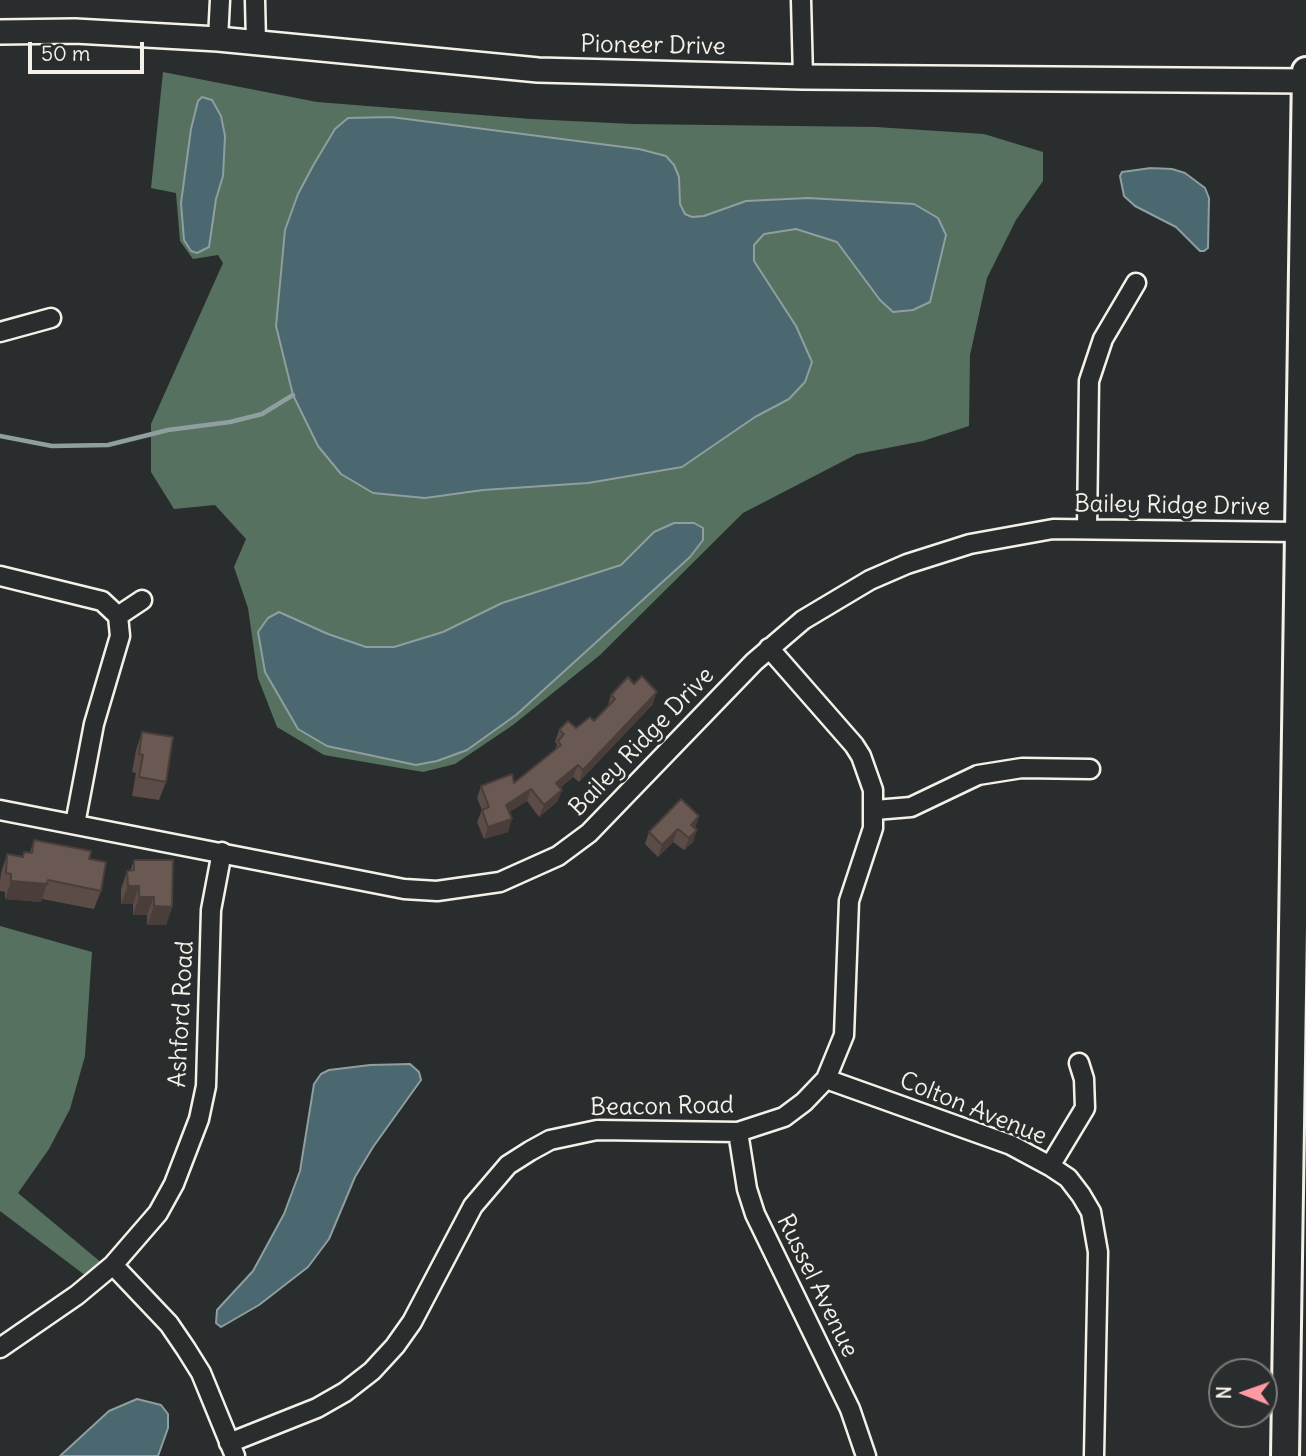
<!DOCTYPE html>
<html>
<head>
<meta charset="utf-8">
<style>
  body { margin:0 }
  #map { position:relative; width:1306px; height:1456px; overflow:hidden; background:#2a2d2e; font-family:Delius,sans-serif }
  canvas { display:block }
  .north { position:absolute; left:1208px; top:1358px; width:70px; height:70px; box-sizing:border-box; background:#2a2d2e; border:2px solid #7b7b78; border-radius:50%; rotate:271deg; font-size:19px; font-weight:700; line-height:28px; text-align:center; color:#f4f1e8 }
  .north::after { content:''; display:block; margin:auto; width:24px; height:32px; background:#ff9aa2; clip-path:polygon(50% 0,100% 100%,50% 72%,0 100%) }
  .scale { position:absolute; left:28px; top:42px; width:116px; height:32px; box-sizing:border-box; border:4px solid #f4f1e8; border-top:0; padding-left:9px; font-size:21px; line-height:24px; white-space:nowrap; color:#f4f1e8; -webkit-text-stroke:5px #2a2d2e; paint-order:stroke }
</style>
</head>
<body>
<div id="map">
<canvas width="1306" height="1456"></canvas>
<div class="north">N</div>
<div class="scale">50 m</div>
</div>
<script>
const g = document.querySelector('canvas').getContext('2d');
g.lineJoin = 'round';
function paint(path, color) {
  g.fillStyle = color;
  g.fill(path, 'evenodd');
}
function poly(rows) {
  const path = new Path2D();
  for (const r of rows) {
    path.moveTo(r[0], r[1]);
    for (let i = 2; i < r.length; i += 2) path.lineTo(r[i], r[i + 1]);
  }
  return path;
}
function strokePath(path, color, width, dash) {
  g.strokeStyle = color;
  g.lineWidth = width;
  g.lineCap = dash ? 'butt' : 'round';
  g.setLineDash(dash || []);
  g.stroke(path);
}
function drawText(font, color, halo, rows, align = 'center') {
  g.font = font + ' Delius,sans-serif';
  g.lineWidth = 6;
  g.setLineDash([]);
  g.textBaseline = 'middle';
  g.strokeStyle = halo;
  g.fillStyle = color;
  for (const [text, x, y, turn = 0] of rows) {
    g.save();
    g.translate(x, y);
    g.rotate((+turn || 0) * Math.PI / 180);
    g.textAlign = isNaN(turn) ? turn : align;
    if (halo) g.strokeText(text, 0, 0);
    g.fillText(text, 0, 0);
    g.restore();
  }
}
paint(poly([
  [163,72,317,102,531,119,632,124,876,127,984,134,1043,152,1043,181,1016,220,987,278,970,355,969,426,923,441,857,454,743,513,600,655,513,725,455,764,423,772,324,755,277,727,258,678,248,608,234,567,246,539,215,505,174,509,151,472,151,424,223,263,218,255,193,259,180,241,176,193,151,188],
  [0,926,92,952,85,1056,70,1109,49,1149,18,1193,109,1269,94,1282,0,1211]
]), '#567160');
const water = poly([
  [202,97,212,100,221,116,225,136,223,176,216,199,209,247,197,253,191,251,184,240,181,203,191,129,198,101,202,97],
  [391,117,639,149,666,156,674,165,679,177,680,204,685,214,692,217,704,216,746,201,808,198,914,204,938,218,946,235,930,302,913,310,893,312,880,300,837,242,796,229,764,234,754,245,754,261,796,326,812,362,805,382,789,399,755,417,682,467,588,483,483,490,425,498,373,493,341,474,318,446,293,395,276,326,285,230,298,194,314,164,335,129,348,118,391,117],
  [1151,168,1172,169,1185,173,1205,188,1209,198,1208,248,1204,251,1200,251,1176,227,1135,206,1124,196,1120,176,1122,172,1151,168],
  [674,523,694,523,703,528,703,540,690,557,516,715,467,750,437,761,416,765,327,746,298,729,265,672,258,632,268,618,279,612,328,634,366,647,394,647,443,632,502,603,621,565,654,532,674,523],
  [410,1064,419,1072,421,1080,373,1147,355,1177,329,1239,308,1267,259,1305,221,1327,216,1323,217,1310,253,1271,284,1214,300,1171,314,1084,321,1074,329,1070,370,1065,410,1064],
  [137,1399,161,1405,168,1414,168,1428,158,1456,60,1456,109,1411,137,1399]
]);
paint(water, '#4b676f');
strokePath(water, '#8f9e9f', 2);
strokePath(poly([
  [0,436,52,446,108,445,168,430,230,422,262,414,293,395]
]), '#8f9e9f', 4.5);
const minor = poly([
  [255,0,256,42],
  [801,0,803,77],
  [218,39,220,0],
  [0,332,51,318],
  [1087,529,1089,381,1103,339,1136,283],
  [0,576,102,601,118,616,120,636,94,724,75,824],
  [118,616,142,600],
  [0,810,404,889,437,891,500,882,558,856,589,833,754,662,803,620,870,580,907,564,970,544,1053,529,1297,532],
  [875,810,911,807,978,775,1022,768,1090,769],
  [826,1079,1011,1145,1050,1166,1068,1178,1081,1195,1091,1212,1098,1252,1094,1456],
  [738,1132,747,1189,755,1214,850,1409,866,1456],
  [1050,1166,1085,1108,1084,1079,1079,1063],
  [113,1265,169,1324,186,1349,201,1373,235,1456],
  [0,1348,77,1295,113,1265,158,1213,174,1184,199,1119,206,1086,211,910,222,852],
  [229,1443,317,1408,345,1392,372,1371,395,1346,412,1322,473,1206,508,1165,530,1151,550,1140,597,1130,738,1132,784,1117,804,1102,826,1079,844,1035,849,901,873,828,873,790,861,756,854,745,769,648]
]);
const tertiary = poly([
  [0,32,75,31,218,39,538,70,803,77,1306,81]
]);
const secondary = poly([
  [1285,1456,1306,71]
]);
strokePath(minor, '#f4f1e8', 23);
strokePath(tertiary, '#f4f1e8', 28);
strokePath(secondary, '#f4f1e8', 32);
strokePath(minor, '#2a2d2e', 18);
strokePath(tertiary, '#2a2d2e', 23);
strokePath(secondary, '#2a2d2e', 26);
paint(poly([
  [611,695,653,704,579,782,573,777,560,788,562,790,557,802,539,817,527,801,509,812,508,832,484,839,477,822,482,810,477,798,481,786,514,783,555,750,557,744,555,742,559,730,576,728,594,721,607,708],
  [142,732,166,782,159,800,132,796,136,773,132,772,136,750],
  [695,828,693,842,684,850,673,842,658,857,645,844,649,832],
  [34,840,89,859,101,891,94,909,42,899,41,902,5,899,5,892,0,891,0,881,1,873,7,854,23,856,24,852,30,852],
  [134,860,172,907,166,925,147,925,147,915,133,915,133,904,121,904,121,889,127,871,130,871]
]), '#5b4c47');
paint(poly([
  [657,692,653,704,579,782,583,770],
  [578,765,573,777,551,795,556,783],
  [531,789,527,801,502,817,506,805],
  [562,790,557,802,539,817,544,805],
  [699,816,695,829,691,825],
  [512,819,508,832,484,839,488,827],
  [678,829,673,842,658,857,662,845],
  [697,830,693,842,684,850,689,838],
  [11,881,47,884,41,902,5,899],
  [128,886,139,886,133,904,121,904],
  [139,897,154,897,147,915,133,915],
  [154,906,172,907,166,925,147,925]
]), '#4a3e3a');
const building = poly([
  [642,676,657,692,583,770,578,765,556,783,562,790,544,805,531,789,506,805,512,819,488,827,482,810,489,807,481,786,512,774,514,783,561,745,558,741,564,734,559,730,568,721,576,728,590,717,594,721,615,699,611,695,628,677,634,684,642,676],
  [142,732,173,737,166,782,139,777,143,755,139,754,142,732],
  [681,799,699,816,691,825,697,830,689,838,678,829,662,845,649,832,681,799],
  [34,840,91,851,89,859,106,862,101,891,48,880,47,884,11,881,11,874,6,873,7,854,23,857,24,852,32,853,34,840],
  [134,860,173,860,172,907,154,906,154,897,139,897,139,886,128,886,127,871,134,870,134,860]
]);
paint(building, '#6a5853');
strokePath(building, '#4a3e3a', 2);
drawText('24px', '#f4f1e8', '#2a2d2e', [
  ["Pioneer Drive",653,46,1],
  ["Bailey Ridge Drive",1172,506,1],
  ["Bailey Ridge Drive",642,742,-46],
  ["Ashford Road",182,1014,-87],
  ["Beacon Road",662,1107,-1],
  ["Colton Avenue",973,1109,22],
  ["Russel Avenue",817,1286,64]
]);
</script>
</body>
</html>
